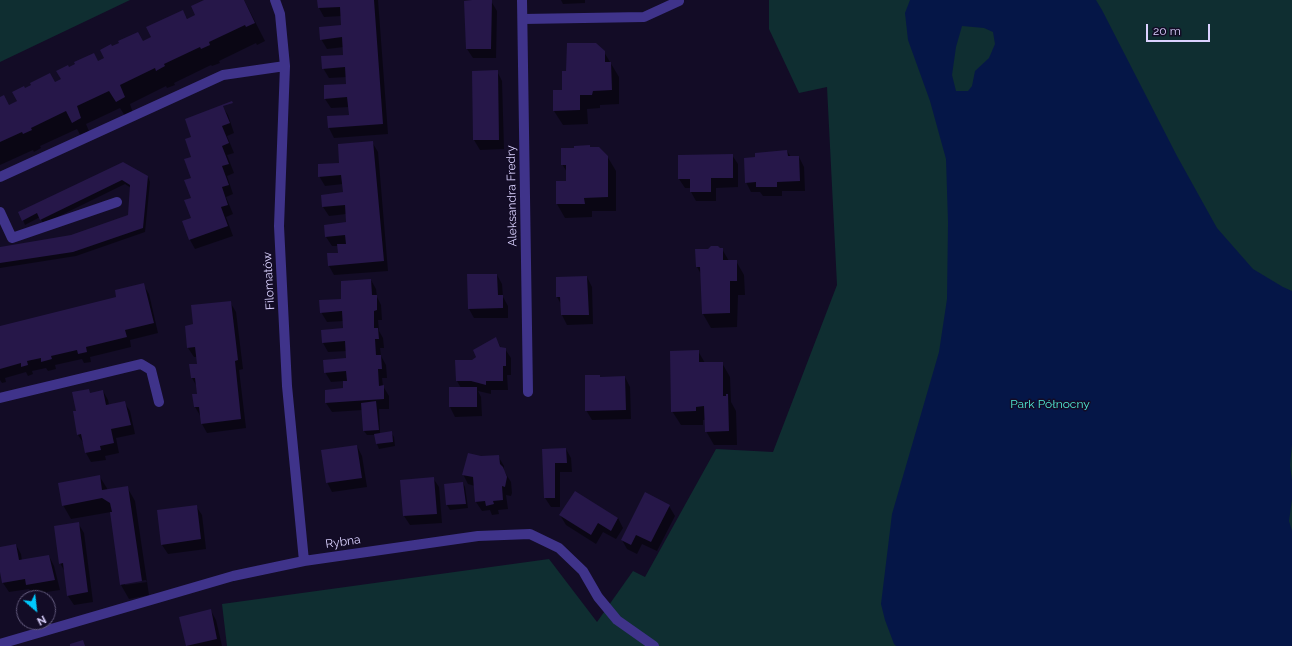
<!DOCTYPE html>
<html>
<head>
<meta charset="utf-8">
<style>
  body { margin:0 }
  #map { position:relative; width:1292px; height:646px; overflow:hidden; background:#130c26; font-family:Raleway,sans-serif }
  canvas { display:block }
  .north { position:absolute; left:16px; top:590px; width:40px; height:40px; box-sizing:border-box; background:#130c26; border:1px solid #635b7d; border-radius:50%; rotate:152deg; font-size:11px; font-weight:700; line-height:16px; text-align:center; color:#dbd2ff }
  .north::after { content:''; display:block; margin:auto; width:14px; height:18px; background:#00c9fd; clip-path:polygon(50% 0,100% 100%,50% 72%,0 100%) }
  .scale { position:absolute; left:1146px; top:24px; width:64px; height:18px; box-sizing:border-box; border:2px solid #dbd2ff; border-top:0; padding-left:5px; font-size:12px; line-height:14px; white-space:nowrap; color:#dbd2ff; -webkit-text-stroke:3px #130c26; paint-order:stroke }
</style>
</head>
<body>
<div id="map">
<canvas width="1292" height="646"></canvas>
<div class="north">N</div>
<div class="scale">20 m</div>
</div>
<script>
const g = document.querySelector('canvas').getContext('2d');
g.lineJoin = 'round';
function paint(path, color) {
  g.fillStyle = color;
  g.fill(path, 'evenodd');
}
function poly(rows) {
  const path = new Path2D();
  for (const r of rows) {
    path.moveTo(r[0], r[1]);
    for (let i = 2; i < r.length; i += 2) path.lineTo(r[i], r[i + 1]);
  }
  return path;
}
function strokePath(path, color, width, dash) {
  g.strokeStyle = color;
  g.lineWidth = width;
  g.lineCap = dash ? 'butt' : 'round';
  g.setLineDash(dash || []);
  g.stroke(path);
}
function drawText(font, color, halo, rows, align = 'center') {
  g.font = font + ' Raleway,sans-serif';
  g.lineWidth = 3;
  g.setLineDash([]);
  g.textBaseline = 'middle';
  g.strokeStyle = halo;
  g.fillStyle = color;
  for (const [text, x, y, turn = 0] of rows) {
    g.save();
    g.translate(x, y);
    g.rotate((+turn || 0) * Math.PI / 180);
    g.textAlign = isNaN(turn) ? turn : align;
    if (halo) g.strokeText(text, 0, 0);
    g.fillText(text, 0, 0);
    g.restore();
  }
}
paint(poly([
  [0,0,130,0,0,62],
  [769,0,1292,0,1292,646,227,646,222,604,549,559,597,622,633,571,645,577,716,449,773,452,837,285,827,87,799,93,769,29]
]), '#0f2e31');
paint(poly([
  [910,0,1096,0,1102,10,1177,156,1217,228,1253,269,1283,287,1292,291,1292,444,1290,465,1292,481,1292,499,1289,521,1292,531,1292,646,896,646,894,644,885,620,881,604,892,514,939,352,947,299,948,222,946,159,930,101,908,40,905,13],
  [962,26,984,28,993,32,995,44,989,58,975,71,972,86,968,91,956,91,952,75,956,47]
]), '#051647');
paint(poly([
  [206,0,244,0,265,41,257,45,256,43,219,61,220,63,212,66,211,65,174,83,175,85,167,88,166,86,130,104,134,116,127,119,120,108,86,124,91,136,83,140,77,129,40,146,41,148,34,152,33,150,0,165,0,98,9,106,18,101,25,89,55,83,62,79,68,69,99,62,105,58,112,47,143,42,152,37,183,11,188,20,197,16],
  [318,0,378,0,388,134,334,138,329,128,328,117,350,115,349,107,331,108,325,99,347,85,347,77,329,78,323,68,344,56,344,47,327,49,321,39,342,25,342,16,324,17,319,8],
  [473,0,491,1,497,11,496,58,473,58,467,49],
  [561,0,585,0,585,3,563,4],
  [604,52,619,77,619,104,600,105,600,108,587,109,588,124,563,125,554,111,563,91],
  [497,71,502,81,504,149,480,150,474,140,473,72],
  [222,106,228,115,234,133,227,136,234,153,227,155,234,173,227,176,233,194,226,197,233,214,226,217,233,236,195,249,190,240,184,222,192,219,193,138],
  [372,142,378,152,388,271,334,275,329,266,339,254,338,246,332,246,326,237,347,223,346,214,329,216,323,207,344,193,343,184,325,186,319,176,341,164],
  [591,148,607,156,616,171,616,211,592,211,592,217,565,218,557,204,567,182,567,172,562,164],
  [787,151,791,157,799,157,804,167,805,191,782,191,782,196,763,196,760,192,751,192,746,182,756,158],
  [732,155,738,164,738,187,716,188,716,201,696,201,691,192,691,188,685,188,679,179],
  [123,163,148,177,150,182,145,232,76,256,0,268,0,248,71,236,129,216,131,188,125,184,43,224,40,217,25,225,23,220],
  [722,249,729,261,736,261,744,275,745,295,738,295,737,327,711,328,703,314,701,274,697,267,709,250],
  [497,275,502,284,503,297,508,306,508,318,474,318,469,309],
  [587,277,592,287,593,324,567,325,562,315,561,304,557,297],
  [371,280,376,289,377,297,381,305,382,320,378,320,379,331,383,338,384,348,380,348,381,356,386,365,387,378,382,378,383,386,389,396,389,409,379,409,380,434,391,432,394,437,395,446,379,449,377,444,375,435,367,435,364,431,363,410,332,412,326,403,344,389,344,381,331,382,325,372,347,359,347,351,328,352,323,343,344,329,344,321,327,322,321,312],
  [143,284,149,294,158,333,130,340,131,347,90,357,91,362,84,363,82,359,55,365,56,369,48,371,46,368,32,371,33,374,28,376,26,372,5,378,6,382,2,383,0,380,0,327,118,298],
  [230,302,236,312,243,369,239,370,246,428,207,433,202,424,201,417,195,407,198,395,197,387,192,378,198,365,197,357,194,357,188,348,195,325],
  [496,338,501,348,505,349,511,358,511,375,507,375,508,390,491,390,491,394,478,391,481,397,482,416,455,417,450,407,450,388,461,388,457,381,472,361],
  [698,351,705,363,722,363,730,377,731,402,736,411,737,445,714,445,706,431,705,420,703,420,703,425,681,425,672,411],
  [599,376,600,378,625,377,630,387,631,419,592,420,586,410],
  [88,390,90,394,103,391,108,400,109,405,124,402,130,411,135,434,116,438,119,453,105,456,106,460,91,462,86,453,84,444,78,435,77,411],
  [357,446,362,456,367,487,332,492,327,482],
  [566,449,571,458,572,472,560,472,560,507,551,507,545,498,543,450],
  [498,456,504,466,504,471,511,482,512,493,511,496,506,495,508,509,498,510,499,514,492,515,490,510,482,511,476,502,475,486,468,484,463,474,480,457],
  [100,477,108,490,127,487,135,501,149,595,129,599,121,585,111,512,71,519,63,505],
  [146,580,147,582,125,585,125,583],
  [433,478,439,487,442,523,410,525,404,516],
  [463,483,465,487,468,508,450,510,447,505,445,485],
  [196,506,202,515,206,549,168,554,162,545],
  [669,506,675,516,657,551,642,544,637,554,627,549,622,540],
  [560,515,618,518,623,528,616,539,603,532,596,544,566,525],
  [78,523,84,533,93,602,74,605,68,596,65,572,60,563],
  [16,545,21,554,22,561,49,556,54,566,60,590,33,594,29,589,9,592,3,583,0,566,0,548],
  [211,611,216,620,222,646,187,646,180,618]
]), '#0007');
paint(poly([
  [204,0,244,0,255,23,246,27,245,25,209,42,210,45,201,49,200,47,164,64,165,66,156,71,155,68,120,85,125,97,116,102,109,91,77,106,81,118,72,123,66,111,31,128,32,130,23,134,22,132,0,142,0,97,4,95,9,105,17,101,12,92,24,86,25,88,31,85,30,83,50,73,55,82,61,79,56,71,68,65,69,67,75,64,74,62,94,53,98,61,104,58,100,50,111,44,112,46,119,43,118,41,138,32,143,41,151,37,146,27,183,10,187,19,195,15,191,6],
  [317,0,374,0,383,124,328,128,327,116,349,115,347,97,324,99,324,85,346,84,345,67,322,69,321,56,343,55,342,37,320,40,319,27,341,25,340,7,318,8],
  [472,0,492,0,491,49,466,49,464,1],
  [567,43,596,43,605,51,605,62,611,62,612,90,593,91,592,95,580,95,580,110,553,111,553,90,562,90,562,71,566,71],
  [498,70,499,140,473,140,472,71],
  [232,101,233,103,223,106,230,123,222,126,229,143,222,146,229,164,222,166,229,185,222,187,228,205,221,207,228,226,189,240,182,221,191,218,184,200,191,198,184,180,191,178,184,159,191,157,185,139,191,137,185,119],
  [373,141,384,261,328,266,327,253,338,253,337,244,346,244,345,235,325,237,324,225,346,222,345,205,322,207,321,195,343,192,341,175,318,177,318,164,339,163,338,144],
  [590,145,590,147,599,147,608,156,608,197,584,198,585,204,556,204,556,181,566,181,566,165,561,165,561,148,574,148,574,146],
  [787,150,788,156,799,156,800,181,777,182,777,187,756,187,756,182,745,183,744,158,755,157,755,153],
  [733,154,733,178,711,178,711,192,690,192,690,179,678,179,678,155],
  [123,162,148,176,143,228,73,252,0,263,0,247,71,235,128,215,130,185,122,180,40,220,37,213,22,221,18,212],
  [711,246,718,246,720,248,723,248,723,260,737,260,737,281,730,281,730,313,702,314,700,267,696,267,695,249,708,249],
  [467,274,497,274,498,295,503,295,503,308,468,309],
  [587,276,589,315,561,315,560,297,556,297,556,277],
  [371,279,372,295,377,295,377,310,374,311,374,328,378,328,379,339,375,339,376,355,381,355,382,369,378,369,379,386,384,385,384,399,325,403,325,390,343,388,343,381,347,381,346,371,324,373,323,360,346,358,345,341,322,343,321,330,343,328,342,311,320,313,319,300,341,299,341,281],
  [144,283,154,323,125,330,127,337,86,347,87,352,78,354,77,350,51,356,52,359,41,362,41,358,27,361,28,365,21,367,21,363,0,369,0,326,116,297,115,290],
  [231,301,238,360,235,361,241,419,201,424,199,407,194,407,192,394,197,394,195,378,191,378,189,364,197,364,195,347,187,348,185,326,193,324,191,305],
  [496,337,500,347,506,348,506,366,503,366,503,381,486,381,486,385,471,381,456,381,455,360,472,360,476,357,473,350],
  [699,350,699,362,723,362,723,396,726,396,726,394,728,394,729,431,705,432,704,406,696,407,696,411,671,412,670,351],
  [585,375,600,375,600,377,625,376,626,410,585,411],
  [449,387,477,387,477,407,449,407],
  [89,389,90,393,103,390,106,405,125,401,131,425,111,429,114,443,100,446,101,450,85,453,81,434,77,435,73,411,76,411,72,392],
  [376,401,379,430,363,431,361,403],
  [392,431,393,442,376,444,374,434],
  [357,445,362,478,326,483,321,450],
  [566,448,567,463,555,463,555,498,544,498,542,449],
  [468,453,481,456,499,455,500,464,503,467,507,477,505,487,502,486,503,500,493,501,494,504,486,506,485,501,475,502,473,477,462,475],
  [100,475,102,490,128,486,142,581,120,585,110,512,112,512,110,503,102,498,62,506,58,483],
  [434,477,437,514,403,516,400,480],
  [463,482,466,504,446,505,444,484],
  [575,491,618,518,611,531,598,523,591,535,559,515],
  [645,492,670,505,651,542,636,535,631,545,621,540],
  [197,505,201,539,161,545,157,510],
  [79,522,88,592,67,596,63,563,59,564,54,526],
  [16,544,19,560,49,555,55,580,26,585,25,579,2,583,0,572,0,547],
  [211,609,217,639,186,646,179,617],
  [83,640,85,646,70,646,70,644]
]), '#261749');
strokePath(poly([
  [523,19,644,17,679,1],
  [0,212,12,238,117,202]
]), '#3f338a', 10);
strokePath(poly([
  [275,0,280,14,285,66,279,226,287,386,304,561],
  [522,0,528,392],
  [0,177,223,75,285,66],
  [0,398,141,364,151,370,159,402],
  [0,644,233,576,304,561,478,536,530,534,559,548,583,571,598,597,617,620,654,646]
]), '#3f338a', 10);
drawText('12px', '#dbd2ff', '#130c26', [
  ["Aleksandra Fredry",512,196,-91],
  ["Filomatów",269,281,-93],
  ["Rybna",343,542,-8]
]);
drawText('12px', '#51ebd5', '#130c26', [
  ["Park Północny",1050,404]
]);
</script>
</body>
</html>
